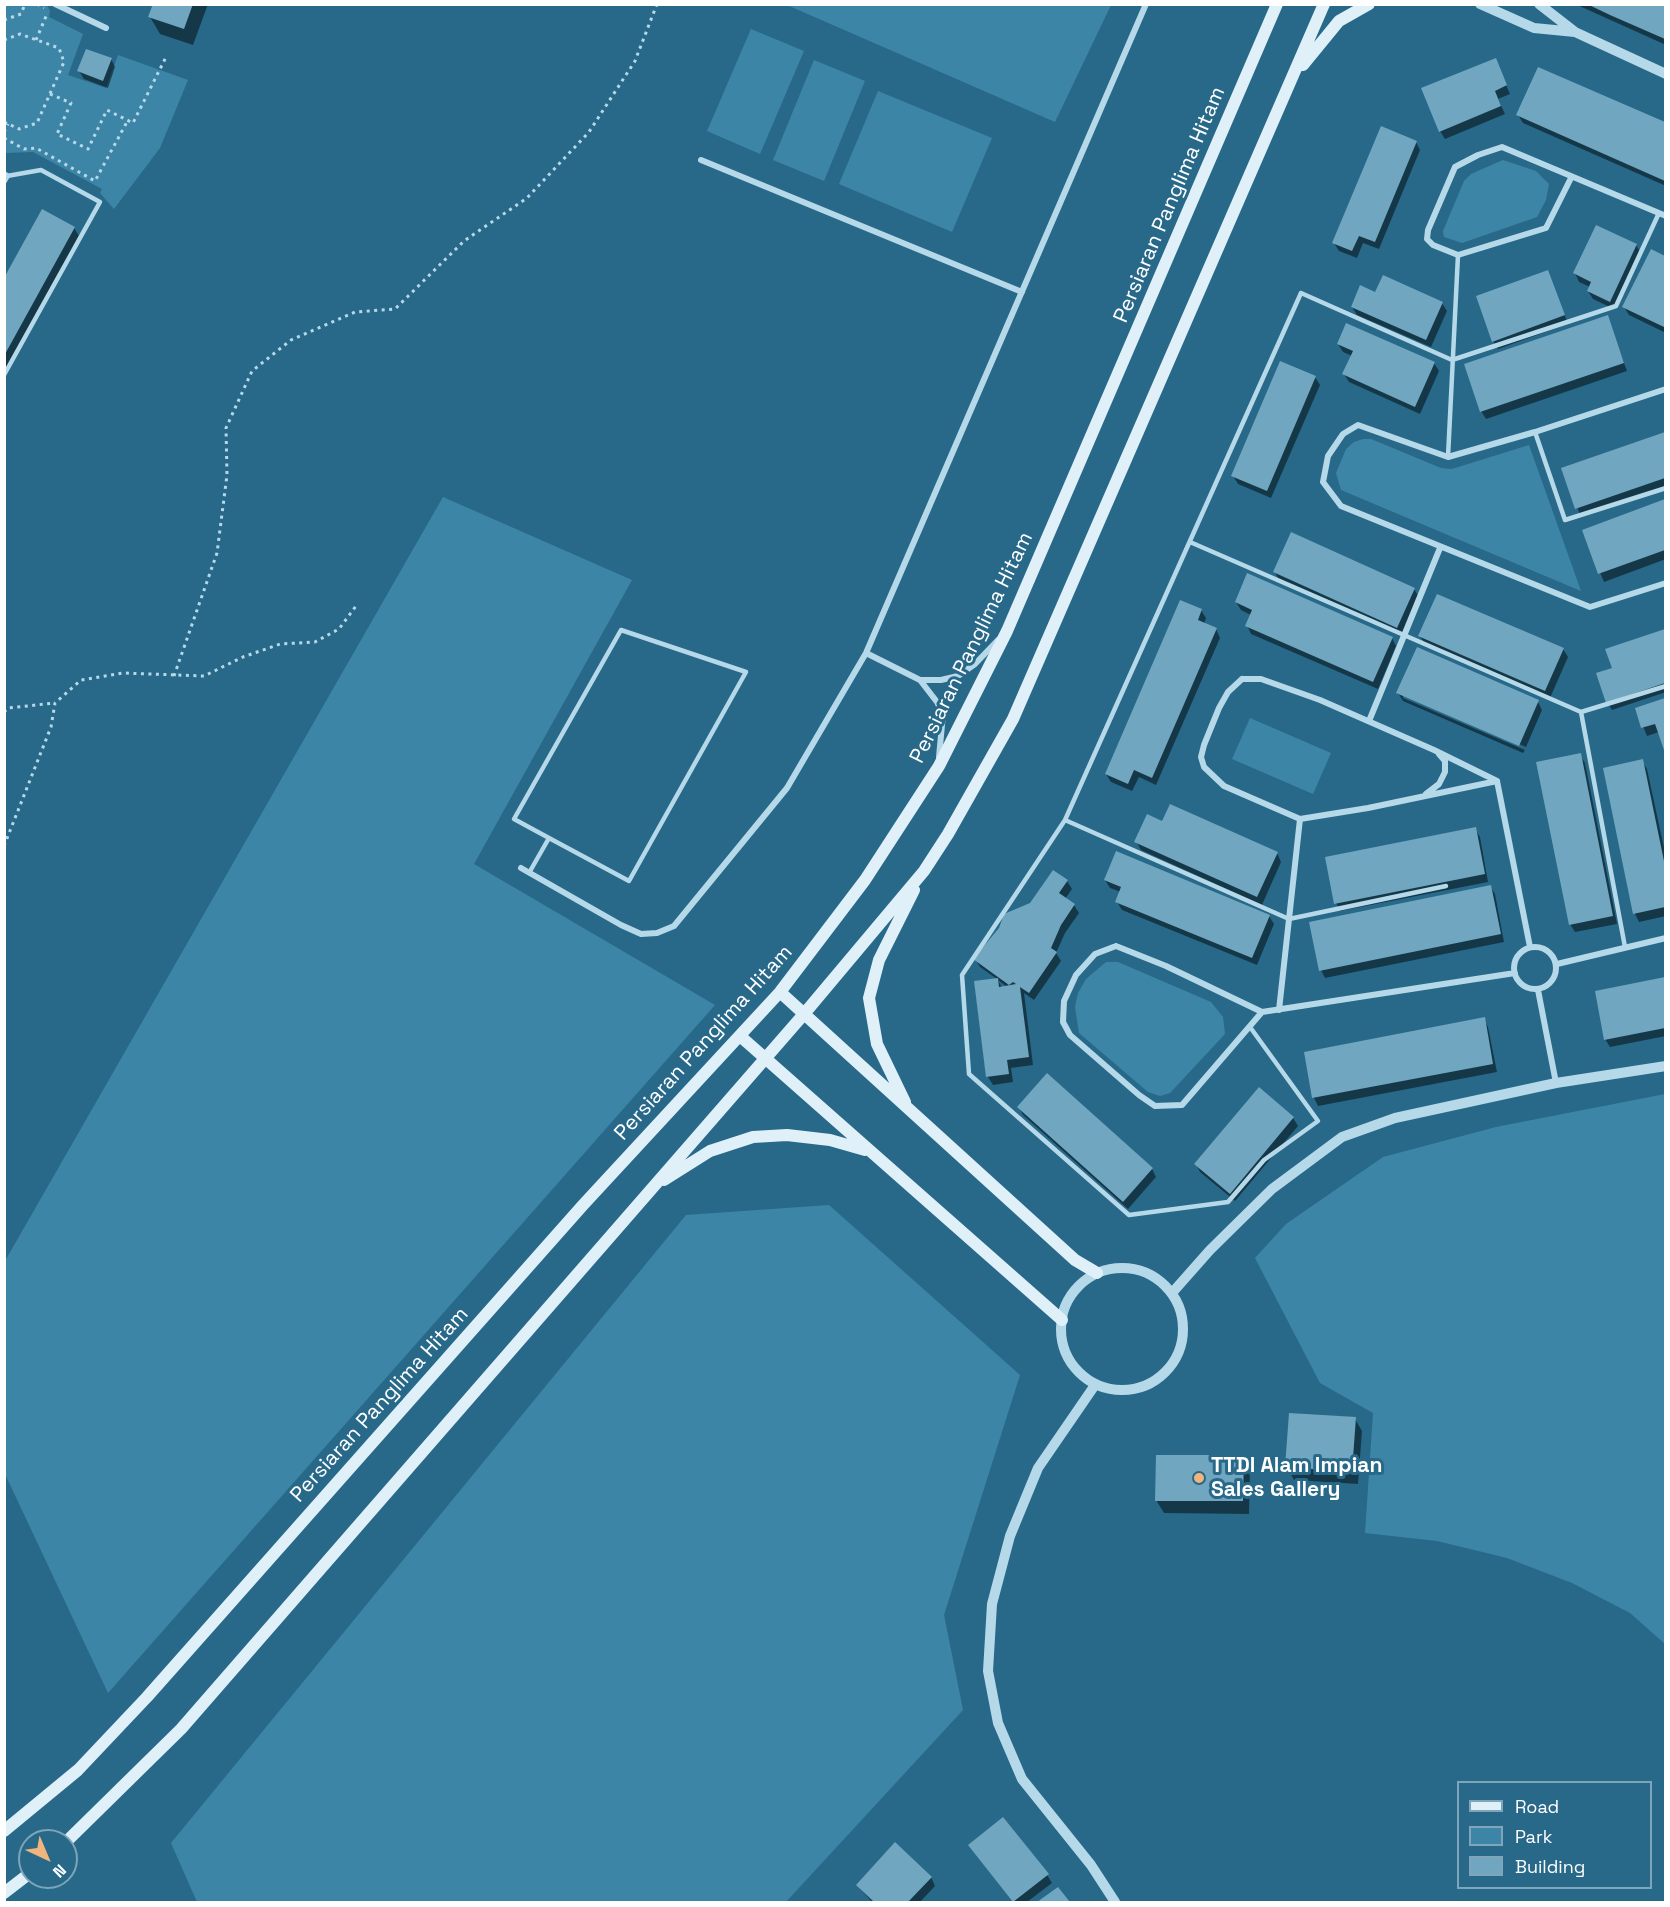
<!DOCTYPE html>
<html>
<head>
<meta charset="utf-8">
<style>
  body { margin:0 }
  #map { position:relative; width:1670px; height:1907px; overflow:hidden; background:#28698a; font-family:"Space Grotesk",sans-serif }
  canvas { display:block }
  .frame { position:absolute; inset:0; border:6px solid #fff; pointer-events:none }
  .legend { position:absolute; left:1457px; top:1781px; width:195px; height:108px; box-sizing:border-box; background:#28698a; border:2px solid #7ea5b9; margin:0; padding:8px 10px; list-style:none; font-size:18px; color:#fff }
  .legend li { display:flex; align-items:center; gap:12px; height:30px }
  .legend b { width:30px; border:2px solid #7ea5b9 }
  .north { position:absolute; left:18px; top:1829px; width:60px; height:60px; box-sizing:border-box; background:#28698a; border:2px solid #7ea5b9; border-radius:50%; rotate:136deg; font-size:16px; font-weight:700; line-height:24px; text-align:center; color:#fff }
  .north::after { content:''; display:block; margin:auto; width:21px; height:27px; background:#f1b47c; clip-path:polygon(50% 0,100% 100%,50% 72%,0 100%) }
</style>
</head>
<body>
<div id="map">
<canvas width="1670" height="1907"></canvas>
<div class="frame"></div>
<ul class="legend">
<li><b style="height:8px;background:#e0f0f8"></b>Road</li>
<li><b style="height:16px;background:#3d85a6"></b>Park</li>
<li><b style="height:16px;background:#70a6bf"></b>Building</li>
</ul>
<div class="north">N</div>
</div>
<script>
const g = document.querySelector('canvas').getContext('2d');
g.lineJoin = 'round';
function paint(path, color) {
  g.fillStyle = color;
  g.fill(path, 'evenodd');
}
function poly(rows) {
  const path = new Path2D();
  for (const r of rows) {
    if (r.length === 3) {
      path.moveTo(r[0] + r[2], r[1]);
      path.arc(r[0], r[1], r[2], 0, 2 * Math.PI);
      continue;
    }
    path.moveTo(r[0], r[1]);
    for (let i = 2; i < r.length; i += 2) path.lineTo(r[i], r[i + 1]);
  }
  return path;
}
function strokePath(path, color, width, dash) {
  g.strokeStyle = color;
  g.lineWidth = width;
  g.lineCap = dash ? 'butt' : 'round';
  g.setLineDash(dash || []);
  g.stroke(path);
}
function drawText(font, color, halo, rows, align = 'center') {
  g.font = font + ' "Space Grotesk",sans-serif';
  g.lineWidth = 6;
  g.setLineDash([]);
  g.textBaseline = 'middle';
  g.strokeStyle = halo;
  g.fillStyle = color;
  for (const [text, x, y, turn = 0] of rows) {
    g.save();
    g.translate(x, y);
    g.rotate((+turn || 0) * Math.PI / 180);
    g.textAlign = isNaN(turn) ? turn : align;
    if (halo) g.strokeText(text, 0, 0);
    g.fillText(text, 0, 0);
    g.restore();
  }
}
paint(poly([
  [5,4,47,5,50,11,49,17,83,34,68,75,106,88,118,55,188,80,160,148,114,209,100,193,102,189,33,152,5,153],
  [787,5,1111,5,1055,122],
  [751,29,804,51,760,154,707,131],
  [814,60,865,81,824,181,773,160],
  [878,91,992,138,952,232,839,184],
  [1503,160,1536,171,1549,184,1546,200,1537,217,1462,243,1444,237,1443,231,1464,181,1471,174],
  [1363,439,1371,439,1441,468,1452,469,1529,445,1581,591,1341,490,1336,473,1346,449,1354,442],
  [443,497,632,580,474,864,715,1005,108,1693,5,1474,5,1261],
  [1250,718,1331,753,1313,794,1232,759],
  [1106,962,1118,962,1211,1002,1223,1017,1225,1034,1170,1093,1160,1096,1148,1092,1079,1033,1075,1007,1078,993,1086,979],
  [1665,1094,1666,1094,1665,1644,1630,1613,1572,1583,1507,1558,1437,1541,1365,1533,1373,1413,1320,1383,1255,1258,1286,1224,1383,1157,1496,1127],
  [829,1205,1020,1375,944,1615,963,1710,786,1902,197,1902,171,1843,686,1215]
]), '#3d85a6');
paint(poly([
  [154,4,208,4,193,45,160,34,150,17],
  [1575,4,1666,4,1666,45],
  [111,59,115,67,108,88,84,79,79,71],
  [1495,60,1510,94,1498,99,1505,114,1445,139,1440,131],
  [1539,69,1666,124,1666,186,1523,123,1518,115],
  [1416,142,1420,150,1379,249,1363,243,1357,258,1339,251,1334,243],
  [74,228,79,236,4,372,4,281],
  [1636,245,1641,253,1614,309,1593,299,1588,291,1590,287,1579,282,1575,273],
  [1652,251,1666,257,1666,333,1629,315,1624,307],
  [1548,272,1568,324,1498,349,1493,341],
  [1376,294,1442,303,1447,311,1431,347,1357,315,1352,307],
  [1607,317,1627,371,1486,419,1481,411],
  [1338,344,1434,363,1439,371,1420,414,1349,382,1344,374,1352,356,1343,352],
  [1315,377,1320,385,1271,498,1238,484,1233,476],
  [1666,433,1666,487,1581,517,1562,469],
  [1666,501,1666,559,1604,582,1583,531],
  [1275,572,1414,589,1419,597,1402,635,1279,580],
  [1236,602,1392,638,1396,646,1378,689,1251,634,1247,625,1251,615,1241,610],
  [1201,610,1206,618,1204,624,1216,629,1220,638,1156,785,1139,777,1132,791,1111,782,1106,774],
  [1666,631,1666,692,1612,710,1607,702,1613,669,1607,650],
  [1420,636,1563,649,1568,657,1550,698,1425,644],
  [1398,693,1538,702,1542,710,1526,747,1403,694,1403,698,1525,750,1523,753,1403,701],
  [1666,699,1666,750,1659,732,1647,736,1636,709],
  [1580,755,1585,763,1617,924,1575,932,1570,924],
  [1642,761,1647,769,1666,857,1666,916,1639,922,1635,914],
  [1163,823,1277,853,1281,862,1262,905,1141,850,1136,841],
  [1475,829,1480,837,1488,882,1340,911,1336,903],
  [1105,880,1269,916,1274,924,1257,965,1122,910,1117,902,1121,892,1110,888],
  [1067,881,1072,889,1065,899,1074,905,1079,913,1065,933,1056,953,1061,961,1034,1000,1024,993,1033,1065,1011,1068,1013,1082,993,1085,988,1077,975,982,997,979,980,967,975,959,1031,905],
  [998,980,1007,987,1002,988],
  [1490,886,1495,894,1504,942,1325,978,1321,970],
  [1666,978,1666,1036,1610,1047,1605,1039,1596,992],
  [1484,1019,1488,1027,1497,1072,1318,1106,1314,1098,1305,1053],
  [1019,1107,1152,1169,1156,1177,1128,1209,1023,1115],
  [1293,1118,1298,1126,1235,1201,1200,1172,1196,1164],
  [1355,1419,1362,1431,1358,1484,1294,1480,1287,1467],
  [1243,1457,1250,1469,1249,1514,1164,1513,1156,1500],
  [975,1853,1047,1875,1052,1883,1027,1902,1014,1902],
  [931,1877,935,1886,920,1902,872,1902,857,1885]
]), '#0007');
paint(poly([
  [153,4,193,4,184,29,148,17],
  [1587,4,1665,4,1665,39,1610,15],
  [86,49,112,58,103,81,77,71],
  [1496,58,1507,85,1495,91,1501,106,1439,132,1421,88],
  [1538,67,1665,122,1665,181,1516,115],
  [1381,126,1417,141,1375,242,1359,236,1352,251,1332,243],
  [42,209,75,227,4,356,4,278],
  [1596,225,1637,244,1610,302,1587,291,1591,282,1573,273],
  [1651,249,1665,256,1664,327,1622,307],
  [1548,270,1565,315,1492,342,1476,296],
  [1383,275,1443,302,1426,340,1351,307,1360,285,1375,292],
  [1608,315,1624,363,1480,412,1464,364],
  [1346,323,1435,362,1415,407,1342,374,1353,351,1337,344],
  [1280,361,1316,376,1267,491,1231,476],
  [1665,432,1665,478,1575,509,1561,468],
  [1665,499,1665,550,1598,574,1582,530],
  [1291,532,1415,588,1397,628,1273,572],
  [1247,573,1393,637,1373,682,1245,626,1252,610,1235,602],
  [1437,594,1564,648,1545,691,1418,636],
  [1180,600,1202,609,1198,620,1217,628,1152,778,1134,770,1128,784,1105,774],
  [1665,629,1665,683,1606,703,1596,673,1612,668,1605,649],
  [1417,647,1539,700,1519,746,1396,693],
  [1665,698,1665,749,1664,750,1655,724,1641,728,1635,708],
  [1581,753,1613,916,1569,925,1536,762],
  [1643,759,1665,866,1665,907,1633,914,1603,768],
  [1170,804,1278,852,1257,897,1134,842,1147,814,1162,821],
  [1476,827,1485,874,1334,904,1325,857],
  [1116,851,1270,915,1252,958,1115,902,1121,887,1104,880],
  [1053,870,1068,880,1059,893,1075,904,1061,925,1051,948,1057,952,1029,993,1020,987,1029,1057,1007,1060,1009,1074,986,1077,974,981,998,978,999,987,1016,984,1013,982,1009,985,973,959,999,928,1004,914,1030,903],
  [1491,885,1501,934,1319,971,1309,922],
  [1665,977,1665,1028,1604,1040,1595,991],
  [1485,1017,1493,1064,1312,1098,1304,1052],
  [1047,1073,1153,1168,1123,1202,1017,1107],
  [1259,1087,1294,1117,1230,1194,1194,1164],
  [1289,1413,1356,1417,1352,1472,1285,1467],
  [1156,1455,1244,1455,1243,1501,1155,1501],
  [1003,1817,1049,1874,1013,1902,968,1845],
  [895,1842,932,1877,908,1902,874,1902,856,1885],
  [1058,1887,1070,1902,1037,1902]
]), '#70a6bf');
strokePath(poly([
  [37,4,44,8],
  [4,20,21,14,25,4],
  [4,40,20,34,59,48,64,62,37,123,19,129,4,122],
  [36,40,47,14],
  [50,94,71,103,57,134,88,149,107,110,133,123,167,55],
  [4,132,8,124],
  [4,138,24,149,36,148,95,181,128,120],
  [174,676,217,553,227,475,226,428,252,371,291,340,355,312,395,309,464,241,527,198,589,132,635,61,657,4],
  [4,712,8,708,55,703],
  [4,846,51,727,55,703,81,680,123,673,204,676,243,657,280,644,315,642,339,629,356,606]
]), '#b6d9e9', 3, [3, 4.5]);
strokePath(poly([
  [4,375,100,202,41,170,7,176],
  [1535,432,1565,520,1666,488],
  [1448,457,1458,255],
  [1190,542,1581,712,1666,686],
  [1581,712,1625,947],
  [1065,820,1289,919,1446,886],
  [529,873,549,838,514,819,621,630,746,672,629,881,549,838],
  [1250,1027,1318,1121,1264,1160,1228,1202,1129,1215,969,1074,962,975,1065,820,1301,293,1452,360,1616,306,1659,213]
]), '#b6d9e9', 4.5);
strokePath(poly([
  [55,4,106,28],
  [701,160,1022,292],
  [4,174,7,176,4,181],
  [1571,178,1546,228,1458,255,1433,245,1427,239,1428,230,1455,167,1478,155,1502,147,1666,216],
  [1666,389,1535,432,1448,457,1358,425,1343,434,1328,456,1323,482,1341,506,1590,607,1666,583],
  [866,653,920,680,937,702,943,714,939,757],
  [1242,679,1261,679,1320,700,1434,750,1497,781,1368,808,1300,819,1224,786,1204,767,1201,757,1204,745,1219,708,1228,692,1242,679],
  [920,680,941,680,958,676,975,664,998,640],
  [1369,721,1440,548],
  [1497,781,1530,947],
  [1426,794,1439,784,1445,772,1445,761,1439,754],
  [521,868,621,925,641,934,657,933,674,926,787,788,866,653,1146,4],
  [1116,946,1166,966,1262,1012,1182,1105,1155,1106,1139,1095,1070,1035,1063,1022,1064,1001,1076,975,1095,954,1116,946],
  [1535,968,21],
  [1557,964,1666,938],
  [1538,990,1556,1083],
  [1279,1010,1300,819],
  [1262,1012,1515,973]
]), '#b6d9e9', 6);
strokePath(poly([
  [1480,4,1534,28,1575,32],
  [1539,4,1575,32,1666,74],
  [1122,1329,61],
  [1172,1293,1210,1250,1272,1189,1342,1137,1395,1118,1556,1083,1666,1066],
  [1095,1385,1038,1468,1010,1536,992,1604,988,1671,998,1723,1022,1779,1091,1865,1115,1902]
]), '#b6d9e9', 10);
strokePath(poly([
  [1303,65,1339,21,1369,4],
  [780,992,1075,1260,1097,1273],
  [740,1036,1062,1320],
  [905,1102,877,1044,869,998,879,960,914,890],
  [664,1180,710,1151,753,1137,787,1135,830,1140,865,1150],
  [4,1831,78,1770,147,1697,583,1205,780,992,865,880,939,766,1007,631,1277,4],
  [66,1842,181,1729,804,1014,924,871,948,834,1013,719,1324,4],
  [4,1893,30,1873]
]), '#e0f0f8', 12);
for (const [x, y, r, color] of [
  [1199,1478,6,"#f1b47c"]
]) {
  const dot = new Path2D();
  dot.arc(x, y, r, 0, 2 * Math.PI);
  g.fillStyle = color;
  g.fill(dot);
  strokePath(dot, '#28698a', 2);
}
drawText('21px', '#fff', '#28698a', [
  ["Persiaran Panglima Hitam",1170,205,-67],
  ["Persiaran Panglima Hitam",972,648,-64],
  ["Persiaran Panglima Hitam",704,1043,-48],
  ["Persiaran Panglima Hitam",380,1405,-48]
]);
drawText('bold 21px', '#fff', '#28698a', [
  ["TTDI Alam Impian",1211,1466],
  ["Sales Gallery",1211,1490]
], 'left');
</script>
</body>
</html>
